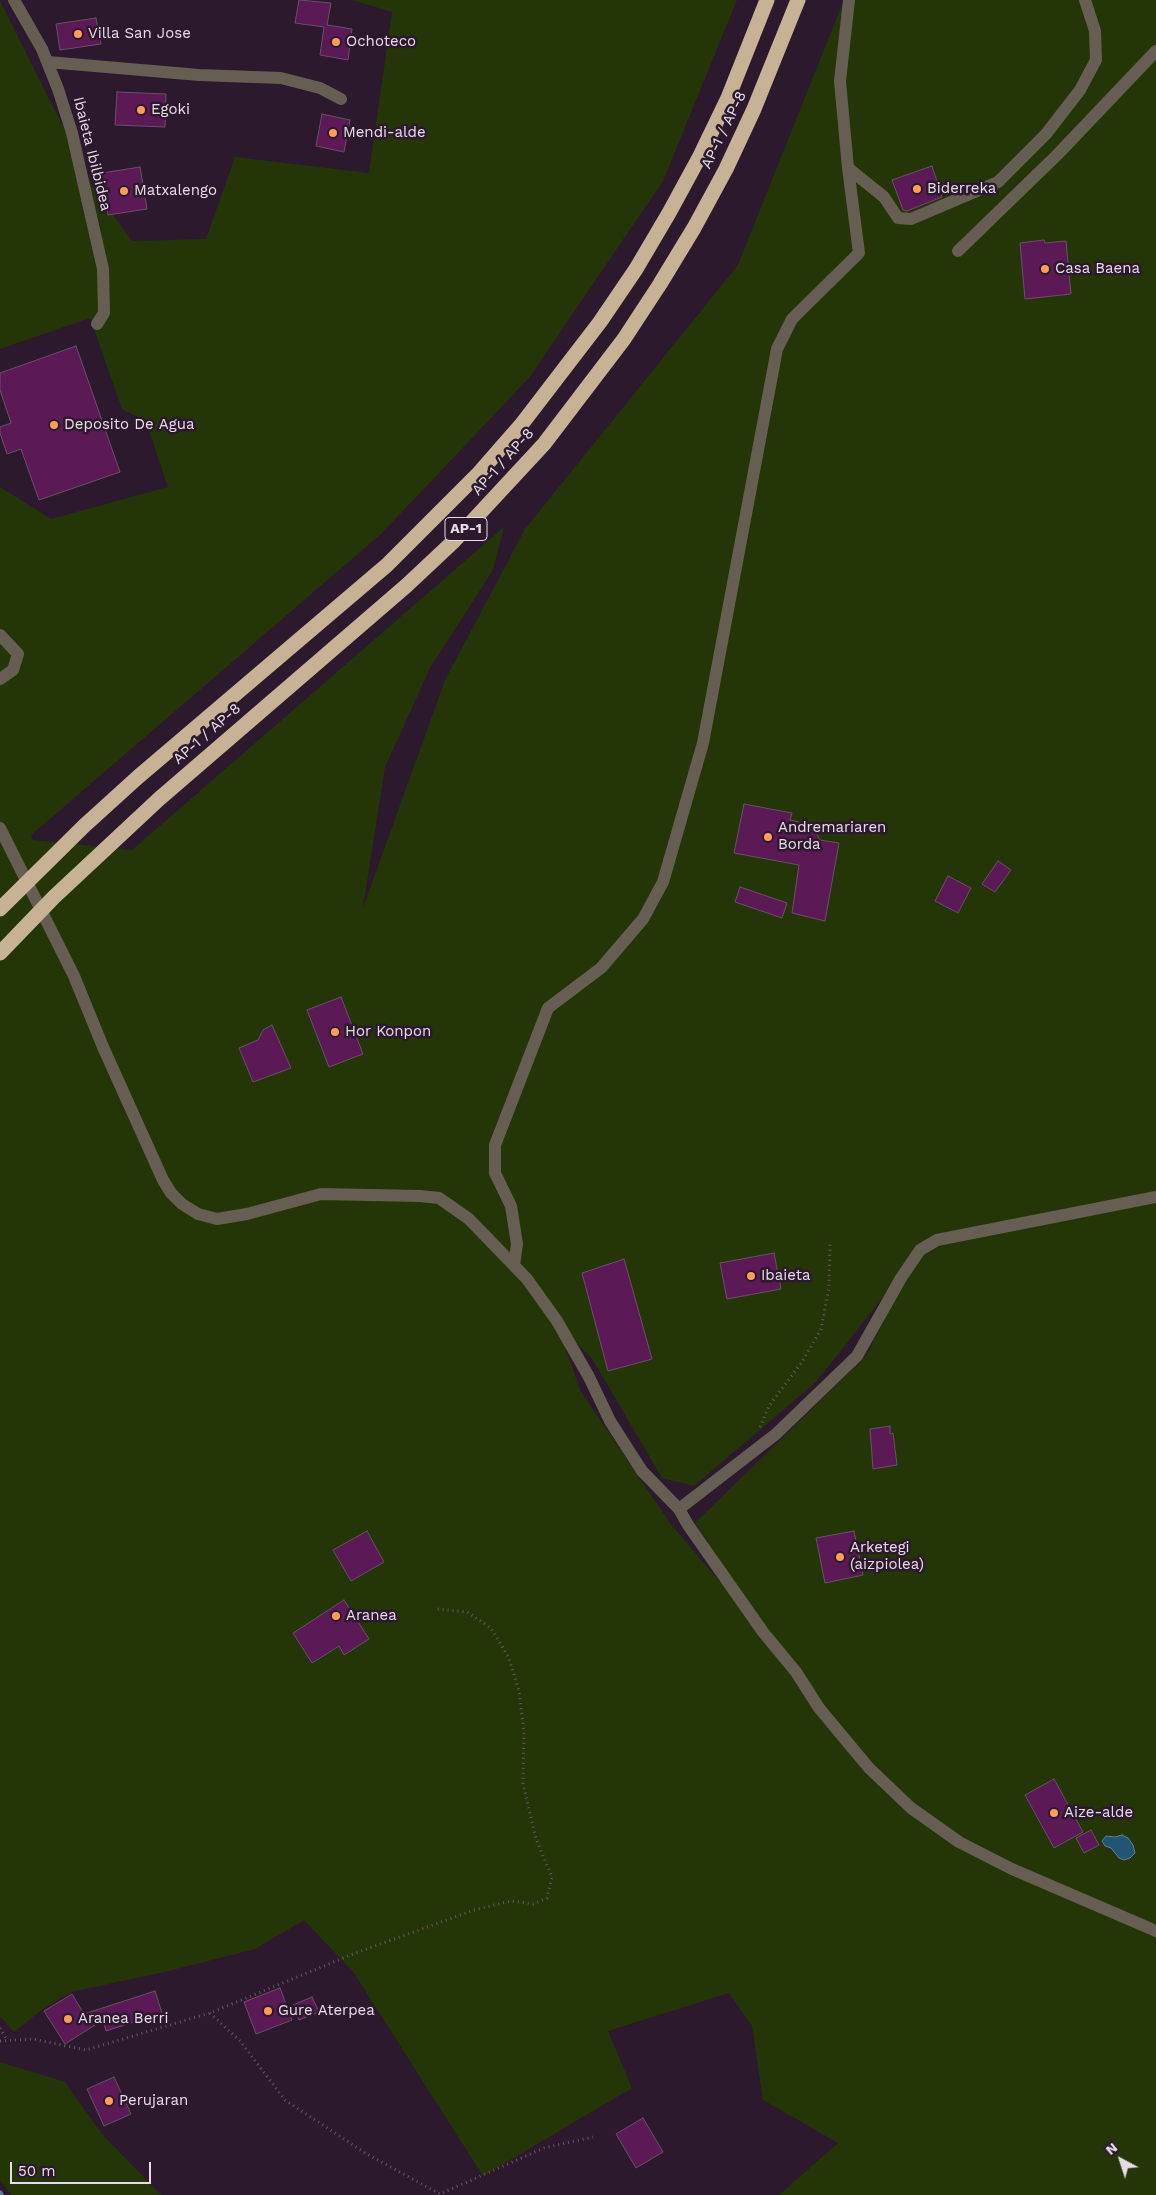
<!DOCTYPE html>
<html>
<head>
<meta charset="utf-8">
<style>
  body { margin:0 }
  #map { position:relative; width:1156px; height:2195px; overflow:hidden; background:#2c192d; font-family:"Work Sans",sans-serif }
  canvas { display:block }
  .north { position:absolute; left:1096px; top:2135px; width:50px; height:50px; -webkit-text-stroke:4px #2c192d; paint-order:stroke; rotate:320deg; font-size:14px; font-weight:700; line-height:20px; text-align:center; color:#e9dce9 }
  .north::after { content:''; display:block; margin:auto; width:18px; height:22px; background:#e9dce9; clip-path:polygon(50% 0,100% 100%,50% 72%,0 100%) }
  .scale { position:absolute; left:10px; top:2162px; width:141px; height:22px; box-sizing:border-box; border:2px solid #e9dce9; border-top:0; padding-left:6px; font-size:15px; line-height:18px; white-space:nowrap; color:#e9dce9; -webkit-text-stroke:4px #2c192d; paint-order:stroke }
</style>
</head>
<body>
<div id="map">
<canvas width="1156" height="2195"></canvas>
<div class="north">N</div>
<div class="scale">50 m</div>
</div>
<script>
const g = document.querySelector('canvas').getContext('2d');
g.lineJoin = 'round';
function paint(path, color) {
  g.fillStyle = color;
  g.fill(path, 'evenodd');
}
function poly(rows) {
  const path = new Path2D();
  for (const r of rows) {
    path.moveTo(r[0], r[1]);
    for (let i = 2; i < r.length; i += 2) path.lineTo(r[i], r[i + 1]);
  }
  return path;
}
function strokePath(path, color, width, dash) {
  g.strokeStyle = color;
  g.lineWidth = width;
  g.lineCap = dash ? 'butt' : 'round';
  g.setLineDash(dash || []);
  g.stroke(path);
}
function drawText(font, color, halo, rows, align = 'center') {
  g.font = font + ' "Work Sans",sans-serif';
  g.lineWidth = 5;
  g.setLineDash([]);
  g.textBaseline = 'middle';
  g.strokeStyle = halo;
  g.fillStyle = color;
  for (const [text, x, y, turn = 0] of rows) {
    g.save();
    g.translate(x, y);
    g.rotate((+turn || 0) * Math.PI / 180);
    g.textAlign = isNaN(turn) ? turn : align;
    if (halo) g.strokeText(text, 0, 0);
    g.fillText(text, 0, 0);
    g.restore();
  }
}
paint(poly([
  [352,0,737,0,663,181,529,378,381,534,30,836,33,840,132,850,504,527,493,570,430,668,385,767,363,908,445,680,525,529,738,265,844,0,1156,0,1156,2195,779,2195,838,2143,763,2100,752,2026,729,1993,608,2031,632,2088,483,2176,354,1973,304,1920,255,1949,164,1972,71,1992,43,2009,14,2032,0,2016,0,487,51,519,168,487,146,421,122,409,90,318,0,349,0,1,96,192,132,241,206,239,235,157,369,173,392,12],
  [918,1253,866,1356,695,1523,791,1666,670,1523,580,1390,557,1323,593,1360,662,1478,694,1486,816,1382],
  [0,2062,65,2082,102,2134,161,2195,11,2195,0,2180]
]), '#243608');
const water = poly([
  [1122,1835,1128,1838,1133,1845,1135,1853,1130,1858,1124,1860,1119,1858,1111,1848,1105,1846,1102,1841,1106,1836,1115,1837,1122,1835]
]);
paint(water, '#225573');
strokePath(water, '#5e7e96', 1);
strokePath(poly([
  [0,2193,1,2195]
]), '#5e7e96', 5.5);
const building = poly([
  [299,0,331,3,327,25,352,29,348,60,320,55,324,27,295,23,299,0],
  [96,18,101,44,60,50,56,24,96,18],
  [117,92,166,94,165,127,115,125,117,92],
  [322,114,350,120,344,152,316,146,322,114],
  [932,166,942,197,907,211,903,210,892,180,932,166],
  [140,167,147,209,108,215,102,173,140,167],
  [1044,240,1045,243,1066,241,1071,294,1025,299,1020,243,1044,240],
  [76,346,120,472,39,500,21,449,7,454,0,433,0,427,11,423,0,390,0,373,76,346],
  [744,804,792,813,790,820,812,825,820,840,839,843,825,921,792,913,799,865,734,853,744,804],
  [998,861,1011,870,995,892,982,884,998,861],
  [948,876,971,888,958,913,935,901,948,876],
  [740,887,787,903,782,918,735,902,740,887],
  [341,997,363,1054,329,1067,307,1010,341,997],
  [272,1025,291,1068,253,1082,239,1048,258,1040,263,1030,272,1025],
  [774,1253,781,1289,727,1299,720,1263,774,1253],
  [624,1259,652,1359,608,1371,582,1273,624,1259],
  [890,1426,890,1434,893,1433,897,1465,873,1469,870,1429,890,1426],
  [367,1531,384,1562,351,1581,333,1550,367,1531],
  [854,1531,863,1575,825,1583,816,1538,854,1531],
  [344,1600,369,1639,344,1655,339,1646,312,1663,293,1633,344,1600],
  [1054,1779,1083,1832,1054,1848,1025,1795,1054,1779],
  [1091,1830,1099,1845,1084,1853,1076,1838,1091,1830],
  [280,1988,292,2020,256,2034,244,2002,280,1988],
  [155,1991,162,2013,106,2031,103,2020,65,2044,44,2011,72,1994,84,2014,155,1991],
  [312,1997,319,2012,299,2020,293,2005,312,1997],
  [114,2077,131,2114,104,2126,87,2089,114,2077],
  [643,2118,663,2152,636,2168,616,2134,643,2118]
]);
paint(building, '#5b1a56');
strokePath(building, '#695065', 1);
strokePath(poly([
  [760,1427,769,1406,802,1362,821,1329,829,1288,830,1242],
  [210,2013,240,2041,285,2100,365,2153,440,2194,544,2148,593,2137],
  [0,2028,7,2040],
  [0,2041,33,2039,86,2050,210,2013,353,1954,474,1910,511,1901,533,1904,547,1898,552,1877,536,1839,523,1783,524,1732,519,1691,509,1658,491,1628,467,1612,437,1609]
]), '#665567', 3, [1, 4]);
strokePath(poly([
  [14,0,42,49,58,89,72,133,103,269,104,313,97,324],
  [48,62,199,75,281,78,320,88,341,99],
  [848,168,884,197,898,218,911,219,998,182,1046,134,1080,90,1096,60,1095,31,1085,0],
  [958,251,1058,154,1156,51],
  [0,635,18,654,13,670,0,679],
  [0,828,74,976,103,1047,163,1180,171,1193,182,1204,198,1214,217,1219,247,1214,321,1194,420,1196,439,1198,469,1219,527,1279,557,1321,589,1377,610,1421,642,1471,679,1509,688,1525,763,1632,796,1672,819,1708,869,1768,911,1808,959,1842,1012,1869,1156,1931],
  [514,1265,517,1244,511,1206,495,1173,495,1145,548,1008,601,968,643,919,663,882,703,743,777,349,792,319,859,253,848,168,840,81,849,0],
  [679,1509,776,1434,857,1356,901,1278,920,1250,937,1240,1156,1197]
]), '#665e52', 12);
strokePath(poly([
  [0,909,84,826,138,777,387,565,479,473,521,425,600,322,636,269,669,213,700,156,728,98,767,0],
  [0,953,54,897,159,799,406,586,454,541,544,444,624,339,660,284,694,228,726,169,754,109,798,0]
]), '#c7b295', 15);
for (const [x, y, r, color] of [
  [78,34,5,"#fe9c58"],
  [336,42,5,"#fe9c58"],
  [141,110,5,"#fe9c58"],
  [333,133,5,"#fe9c58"],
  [917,189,5,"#fe9c58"],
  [124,191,5,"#fe9c58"],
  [1045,269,5,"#fe9c58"],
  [54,425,5,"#fe9c58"],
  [768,837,5,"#fe9c58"],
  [335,1032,5,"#fe9c58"],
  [751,1276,5,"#fe9c58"],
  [840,1557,5,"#fe9c58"],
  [336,1616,5,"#fe9c58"],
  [1054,1813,5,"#fe9c58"],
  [268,2011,5,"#fe9c58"],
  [68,2019,5,"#fe9c58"],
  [109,2101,5,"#fe9c58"]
]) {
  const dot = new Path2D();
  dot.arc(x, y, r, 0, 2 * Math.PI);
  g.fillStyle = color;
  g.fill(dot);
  strokePath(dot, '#2c192d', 2);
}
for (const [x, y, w] of [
  [466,529,42]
]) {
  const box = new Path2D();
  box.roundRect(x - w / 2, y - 11.5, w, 23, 4);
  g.fillStyle = '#2c192d';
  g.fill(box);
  strokePath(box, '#e9dce9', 1);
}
drawText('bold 14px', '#e9dce9', null, [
  ["AP-1",466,529]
]);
drawText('15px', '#e9dce9', '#2c192d', [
  ["Villa San Jose",88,34],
  ["Ochoteco",346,42],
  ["Egoki",151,110],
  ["Mendi-alde",343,133],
  ["Biderreka",927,189],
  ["Matxalengo",134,191],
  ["Casa Baena",1055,269],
  ["Deposito De Agua",64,425],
  ["Andremariaren",778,828],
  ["Borda",778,845],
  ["Hor Konpon",345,1032],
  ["Ibaieta",761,1276],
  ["Arketegi",850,1548],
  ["(aizpiolea)",850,1565],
  ["Aranea",346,1616],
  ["Aize-alde",1064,1813],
  ["Gure Aterpea",278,2011],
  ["Aranea Berri",78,2019],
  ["Perujaran",119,2101]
], 'left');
drawText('15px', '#e9dce9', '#2c192d', [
  ["AP-1 / AP-8",724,130,-64],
  ["Ibaieta Ibilbidea",92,154,76],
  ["AP-1 / AP-8",503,462,-48],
  ["AP-1 / AP-8",207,734,-41]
]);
</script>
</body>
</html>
